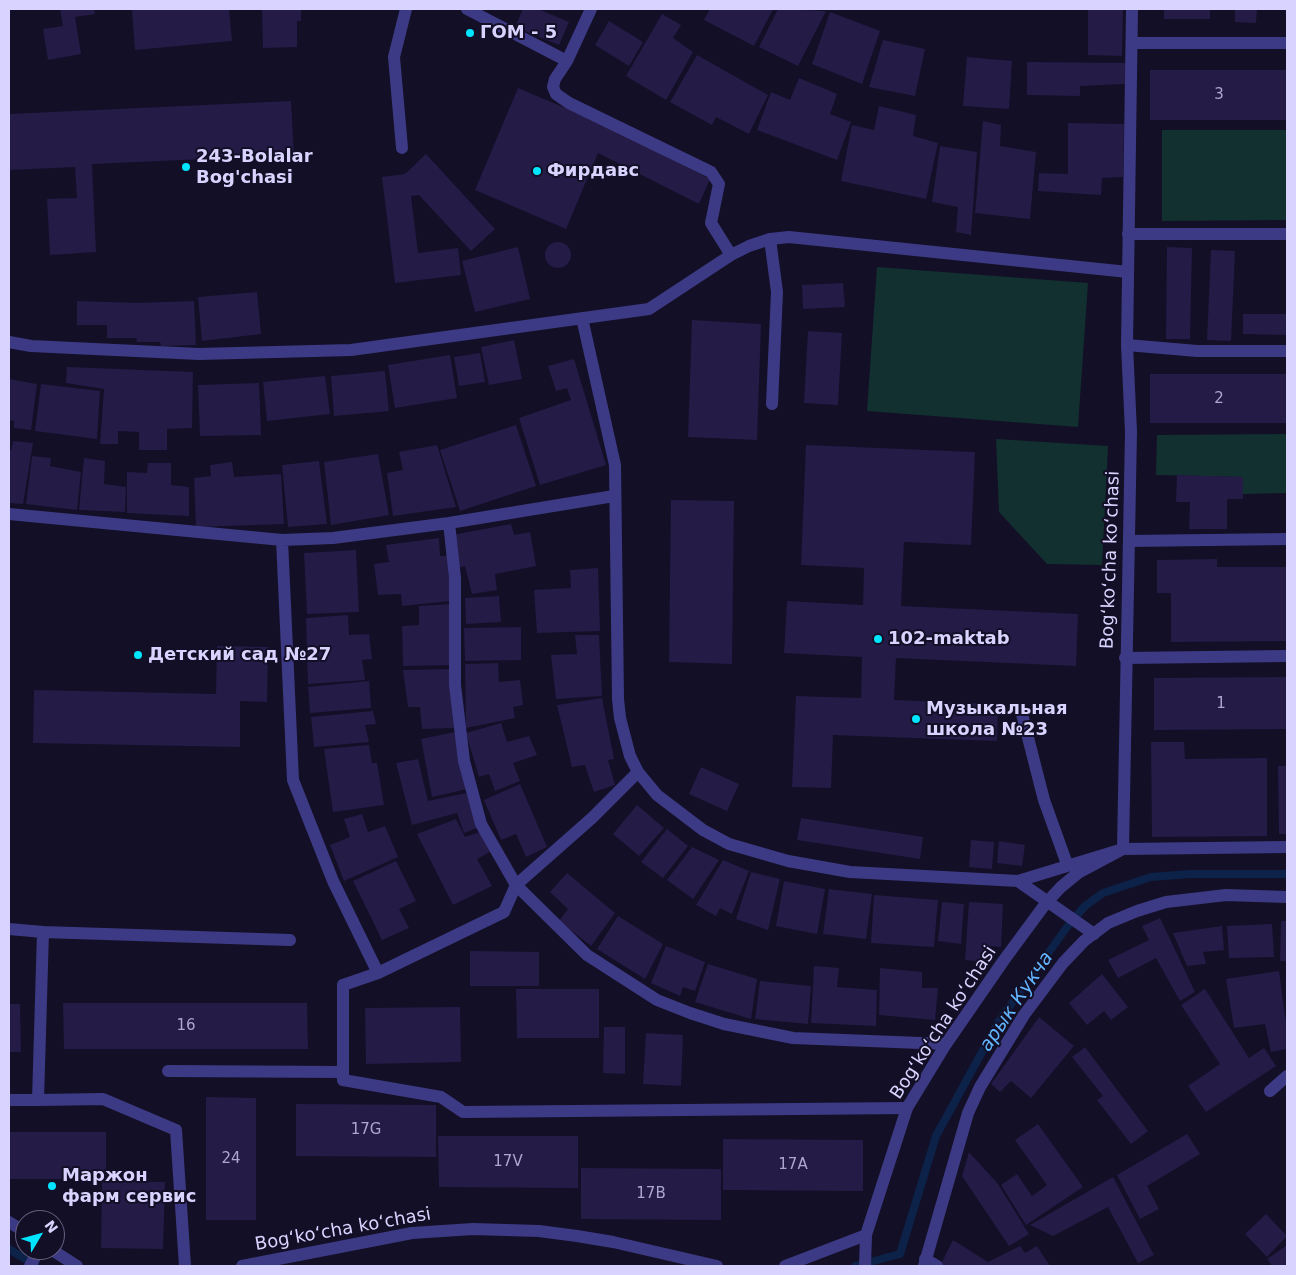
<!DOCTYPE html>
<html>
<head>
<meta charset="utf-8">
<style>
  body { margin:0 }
  #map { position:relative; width:1296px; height:1275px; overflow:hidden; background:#130f26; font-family:"DejaVu Sans",sans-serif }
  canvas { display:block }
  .frame { position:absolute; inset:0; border:10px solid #d9d4ff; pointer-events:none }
  .north { position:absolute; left:15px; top:1210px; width:50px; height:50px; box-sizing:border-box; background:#130f26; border:1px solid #625e7d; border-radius:50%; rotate:53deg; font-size:14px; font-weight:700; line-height:20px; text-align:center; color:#d9d4ff }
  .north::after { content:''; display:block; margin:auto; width:18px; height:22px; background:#00e5ff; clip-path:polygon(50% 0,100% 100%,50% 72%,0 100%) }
</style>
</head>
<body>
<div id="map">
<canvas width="1296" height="1275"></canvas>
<div class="frame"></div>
<div class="north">N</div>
</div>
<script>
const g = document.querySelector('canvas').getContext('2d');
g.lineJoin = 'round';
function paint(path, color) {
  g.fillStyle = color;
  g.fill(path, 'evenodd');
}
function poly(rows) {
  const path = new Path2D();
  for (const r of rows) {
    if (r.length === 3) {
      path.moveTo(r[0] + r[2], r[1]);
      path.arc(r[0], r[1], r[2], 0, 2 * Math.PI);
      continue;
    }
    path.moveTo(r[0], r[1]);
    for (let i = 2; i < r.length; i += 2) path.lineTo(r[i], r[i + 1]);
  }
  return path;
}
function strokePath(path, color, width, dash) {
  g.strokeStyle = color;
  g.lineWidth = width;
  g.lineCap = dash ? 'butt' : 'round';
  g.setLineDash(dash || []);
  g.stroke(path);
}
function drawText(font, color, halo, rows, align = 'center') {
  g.font = font + ' "DejaVu Sans",sans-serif';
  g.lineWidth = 4;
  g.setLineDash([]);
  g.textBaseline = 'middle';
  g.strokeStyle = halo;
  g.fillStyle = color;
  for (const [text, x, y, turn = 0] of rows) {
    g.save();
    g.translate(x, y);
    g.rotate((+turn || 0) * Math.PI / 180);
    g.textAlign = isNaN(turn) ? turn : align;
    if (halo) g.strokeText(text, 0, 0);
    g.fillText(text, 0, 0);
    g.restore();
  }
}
paint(poly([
  [1162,130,1287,130,1287,220,1162,221],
  [877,267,1088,283,1078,427,867,411],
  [1287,434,1287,493,1243,494,1243,477,1156,475,1157,435],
  [996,439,1108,446,1102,565,1047,564,999,512]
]), '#12302f');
strokePath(poly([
  [9,1249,35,1265],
  [855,1266,900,1254,936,1136,999,1021,1070,923,1085,906,1103,893,1151,877,1190,874,1287,874]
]), '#0c2248', 8);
paint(poly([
  [60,9,94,9,95,14,75,17,81,54,48,60,43,29,63,26],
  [132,9,229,9,232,41,135,50],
  [262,9,301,9,301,21,297,21,297,47,263,48],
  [523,9,538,9,569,22,559,45,515,27],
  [710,9,773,9,754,46,704,20],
  [778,9,826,11,798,66,759,47],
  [1088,9,1123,9,1122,56,1088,55],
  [1164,9,1210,9,1210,19,1164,19],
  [1235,9,1257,9,1256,23,1235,22],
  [830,12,880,31,862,84,812,64],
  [662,14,681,25,673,38,693,52,666,100,626,76],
  [609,21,643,42,629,66,595,45],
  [883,40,925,49,915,96,869,87],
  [697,55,768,95,749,134,716,117,712,125,670,102],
  [967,57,1012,61,1009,109,963,106],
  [1027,62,1125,63,1125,84,1080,86,1080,96,1027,95],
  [1150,70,1287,70,1287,120,1150,120],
  [799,78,837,94,830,114,851,122,837,160,757,130,771,92,790,100],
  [518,88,610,127,710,179,699,204,598,153,566,229,475,190],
  [291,101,294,155,92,164,96,252,50,255,47,199,77,198,75,167,9,170,9,114],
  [879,106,916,115,913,136,938,143,926,199,841,181,852,125,874,130],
  [983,121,1001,125,1000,146,1036,152,1030,219,975,213],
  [1068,123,1124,124,1123,177,1102,178,1101,195,1038,191,1039,173,1068,174],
  [940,146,977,152,971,235,956,232,958,207,932,202],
  [426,154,495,229,471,251,419,195,411,196,418,253,458,248,461,275,395,283,382,177,405,174],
  [558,255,13],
  [518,247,530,299,475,312,462,261],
  [1167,247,1192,248,1190,339,1166,339],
  [1211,250,1235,251,1231,341,1207,340],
  [843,283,845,307,803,309,802,285],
  [257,292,261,334,202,341,198,297],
  [77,301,137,303,194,301,196,345,161,346,160,342,137,342,136,338,107,338,107,325,77,325],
  [1243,314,1287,314,1287,335,1243,334],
  [692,320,761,324,757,440,688,437],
  [808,331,842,333,838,405,804,403],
  [514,340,522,379,489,385,481,347],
  [480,353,485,382,459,386,454,357],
  [450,355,457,398,395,408,388,365],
  [574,359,606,465,540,485,519,418,571,400,567,388,556,391,548,366],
  [67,367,193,372,192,428,167,429,167,450,139,450,139,432,118,431,118,444,100,444,104,389,66,383],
  [385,371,389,411,334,416,331,376],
  [1150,374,1287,374,1287,423,1150,423],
  [325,376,330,414,267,421,263,382],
  [9,379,37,384,31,430,14,428,14,421,9,420],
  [259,383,261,435,200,436,198,385],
  [41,384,100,391,97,439,35,431],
  [516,425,536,486,460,511,440,450],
  [13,441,33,443,23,504,9,503,9,450,11,451],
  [437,445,456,507,393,516,387,473,403,470,399,452],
  [806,445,975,452,971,545,904,542,901,606,1078,614,1076,666,896,658,894,700,998,704,997,741,833,735,831,788,792,787,796,696,861,698,862,657,784,653,787,601,863,605,864,568,801,565],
  [378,454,389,515,331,525,324,462],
  [32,456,51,458,50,466,81,472,77,510,26,504],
  [84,458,105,461,104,484,126,487,125,512,79,510],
  [319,461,327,524,288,527,282,465],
  [232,462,234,477,281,474,284,524,196,527,194,478,211,476,210,465],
  [148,463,171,463,171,485,189,487,189,516,127,513,127,472,147,473],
  [1177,475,1243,477,1243,499,1227,499,1227,529,1189,529,1190,502,1176,502],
  [671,500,734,501,732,664,669,662],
  [511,524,514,535,530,532,536,566,495,574,497,590,472,594,465,566,457,568,452,535],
  [439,538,440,556,447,556,451,601,402,606,401,594,378,595,374,564,389,562,386,545],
  [356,550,359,612,307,614,304,553],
  [1217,559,1217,567,1287,567,1287,641,1171,642,1171,593,1157,593,1157,560],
  [598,568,600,631,537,633,534,590,571,588,570,570],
  [499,596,501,622,466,624,465,598],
  [452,604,454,665,403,666,402,626,419,625,419,606],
  [348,615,349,635,369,634,372,659,362,660,365,680,308,684,306,618],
  [521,627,521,660,465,661,464,628],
  [575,635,599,635,602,696,556,699,551,655,577,654],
  [217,646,268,647,267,702,240,701,240,747,33,743,34,690,216,694],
  [498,663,499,682,520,680,523,705,513,707,515,718,466,728,465,664],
  [453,669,456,728,422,729,420,707,408,707,403,670],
  [1287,677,1287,729,1154,730,1154,678],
  [369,681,371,708,310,713,308,687],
  [602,698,614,759,608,760,615,785,594,792,585,765,572,767,557,705],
  [373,711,376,724,365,725,369,742,314,747,311,717],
  [501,723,507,742,529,736,537,755,513,763,520,781,495,791,489,774,479,777,466,733],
  [455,732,467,789,432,797,421,739],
  [1151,742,1184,742,1185,759,1267,758,1267,836,1152,837],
  [369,745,372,763,377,763,384,805,333,812,324,749],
  [418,759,428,801,466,793,479,827,464,833,457,813,412,825,396,763],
  [1278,766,1287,766,1287,834,1279,834],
  [701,767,739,784,727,811,689,794],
  [520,784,547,847,526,857,516,834,501,840,484,800],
  [637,805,664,828,639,856,613,834],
  [362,814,368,832,385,826,398,857,344,881,330,845,350,837,344,819],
  [801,818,923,837,920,859,797,840],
  [456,819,465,837,483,831,492,851,477,859,492,886,453,905,417,834],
  [667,829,688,846,663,878,641,862],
  [971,840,994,842,992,869,969,867],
  [999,841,1025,845,1022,866,997,863],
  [692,847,719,860,693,899,667,880],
  [723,860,749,871,732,914,720,908,716,916,696,905],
  [396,861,416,901,399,909,409,928,382,940,353,881],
  [751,872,780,879,768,930,736,919],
  [567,873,615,913,591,946,559,921,568,909,550,892],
  [784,881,825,889,817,934,776,926],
  [829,889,872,894,866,939,823,934],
  [874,895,938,900,934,947,871,943],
  [942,902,964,904,961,944,938,941],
  [969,902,1003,904,1001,947,987,946,986,962,965,960],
  [618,916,663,944,645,979,597,949],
  [1160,918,1195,992,1180,1001,1156,958,1118,978,1108,960,1149,940,1142,926],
  [1281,921,1287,921,1287,961,1280,961],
  [1272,924,1274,957,1229,958,1227,926],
  [1222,926,1224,950,1203,952,1206,964,1187,966,1173,933],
  [666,946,705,962,695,991,683,987,680,996,651,983],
  [470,951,539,952,539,986,470,986],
  [708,964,757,979,751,1019,695,1002],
  [814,966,839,968,837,987,877,990,876,1026,811,1023],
  [880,968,922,972,922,988,938,988,935,1020,879,1015],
  [1279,971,1287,1031,1287,1049,1271,1052,1265,1024,1234,1028,1226,979],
  [1102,974,1128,1007,1111,1020,1104,1011,1087,1025,1069,1003],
  [760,981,811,986,808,1024,755,1019],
  [516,989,599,989,599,1038,517,1038],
  [1205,989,1249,1058,1264,1048,1276,1066,1206,1112,1188,1086,1220,1064,1181,1005],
  [63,1003,307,1003,308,1049,64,1049],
  [9,1004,20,1004,21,1052,9,1052],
  [460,1007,461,1062,366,1064,365,1008],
  [1039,1017,1074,1046,1031,1098,1011,1081,1000,1092,991,1084],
  [604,1027,625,1027,625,1074,603,1073],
  [646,1033,683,1035,681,1086,643,1084],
  [1085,1047,1148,1131,1131,1144,1097,1100,1103,1096,1072,1057],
  [206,1097,256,1098,256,1220,206,1220],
  [296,1104,436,1105,436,1157,296,1156],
  [1038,1124,1083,1187,1026,1225,1001,1185,1017,1174,1032,1196,1047,1185,1015,1140],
  [9,1132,106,1132,106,1179,9,1179],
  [1187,1134,1200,1154,1147,1186,1159,1209,1140,1219,1117,1175],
  [438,1136,578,1136,578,1188,439,1187],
  [723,1139,863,1140,863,1191,723,1190],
  [969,1152,998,1184,1029,1234,1009,1246,962,1176],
  [581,1168,721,1169,721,1220,581,1219],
  [1113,1177,1154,1255,1138,1263,1108,1207,1053,1236,1030,1225],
  [102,1181,165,1182,163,1249,101,1248],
  [1266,1214,1287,1236,1267,1257,1245,1234],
  [953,1240,988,1262,1020,1246,1025,1253,1037,1246,1050,1266,945,1266,941,1264],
  [1287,1245,1287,1266,1272,1266,1267,1259]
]), '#241b47');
strokePath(poly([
  [1132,43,1287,43],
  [1128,234,1287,234],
  [770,239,777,292,772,404],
  [1127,345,1197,351,1287,351],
  [1129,541,1287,539],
  [1125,658,1287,656],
  [1022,714,1044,800,1067,864],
  [9,929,43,932,38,1100,9,1100],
  [43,932,290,940],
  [168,1071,343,1072],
  [343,1080,441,1097,463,1112,907,1108],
  [1270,1091,1287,1076],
  [38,1100,103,1099,176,1130,185,1266],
  [925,1259,937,1266],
  [30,1266,39,1250],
  [865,1266,866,1235]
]), '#3d3a85', 12);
strokePath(poly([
  [467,9,567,61],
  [591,9,567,61,555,79,553,87,556,94,569,103,711,172,719,184,711,223,731,255],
  [402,148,394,57,406,9],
  [582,318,615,465,618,699,620,718,630,756,638,772,657,795,703,830,729,844,788,861,850,872,1018,881,1123,849],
  [9,342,31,346,199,354,351,350,649,309,731,255,749,246,770,239,789,237,1128,272],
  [9,514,282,540,333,538,449,523,614,496],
  [449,523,455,578,455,685,464,761,481,824,516,885,587,955,657,1000,690,1013,724,1024,793,1038,946,1044],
  [282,540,293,780,333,881,378,973],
  [1123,849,1131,432,1127,345,1132,9],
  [1018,881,1094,934],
  [343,1080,343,985,378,973,504,912,516,885,592,818,638,772],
  [9,1222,25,1232],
  [52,1250,77,1266],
  [242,1266,412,1233,473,1229,539,1231,577,1236,613,1242,717,1266],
  [785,1266,866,1235,907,1108,946,1044,1004,960,1046,903,1061,887,1078,873,1123,849,1287,847],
  [924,1266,968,1113,980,1087,1024,1015,1063,963,1084,941,1108,923,1137,911,1166,902,1226,895,1287,897]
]), '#3d3a85', 12);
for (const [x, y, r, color] of [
  [470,33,5,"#00e5ff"],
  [186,167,5,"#00e5ff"],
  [537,171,5,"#00e5ff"],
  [878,639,5,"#00e5ff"],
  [138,655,5,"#00e5ff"],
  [916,719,5,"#00e5ff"],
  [52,1186,5,"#00e5ff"]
]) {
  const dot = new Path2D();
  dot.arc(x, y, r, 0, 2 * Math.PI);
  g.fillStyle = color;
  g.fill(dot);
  strokePath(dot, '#130f26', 2);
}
drawText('15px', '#aca6d1', null, [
  ["3",1219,95],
  ["2",1219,399],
  ["1",1221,704],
  ["16",186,1026],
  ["17G",366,1130],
  ["24",231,1159],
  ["17V",508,1162],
  ["17A",793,1165],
  ["17B",651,1194]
]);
drawText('bold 18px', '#d9d4ff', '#130f26', [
  ["ГОМ - 5",480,33],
  ["243-Bolalar",196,157],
  ["Bog'chasi",196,178],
  ["Фирдавс",547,171],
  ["102-maktab",888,639],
  ["Детский сад №27",148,655],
  ["Музыкальная",926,709],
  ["школа №23",926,730],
  ["Маржон",62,1176],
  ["фарм сервис",62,1197]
], 'left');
drawText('18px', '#d9d4ff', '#130f26', [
  ["Bogʻkoʻcha koʻchasi",1111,560,-88],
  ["Bogʻkoʻcha koʻchasi",944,1023,-57],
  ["Bogʻkoʻcha koʻchasi",343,1230,-10]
]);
drawText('italic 19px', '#62b6ff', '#130f26', [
  ["арык Кукча",1017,1002,-56]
]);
</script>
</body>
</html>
